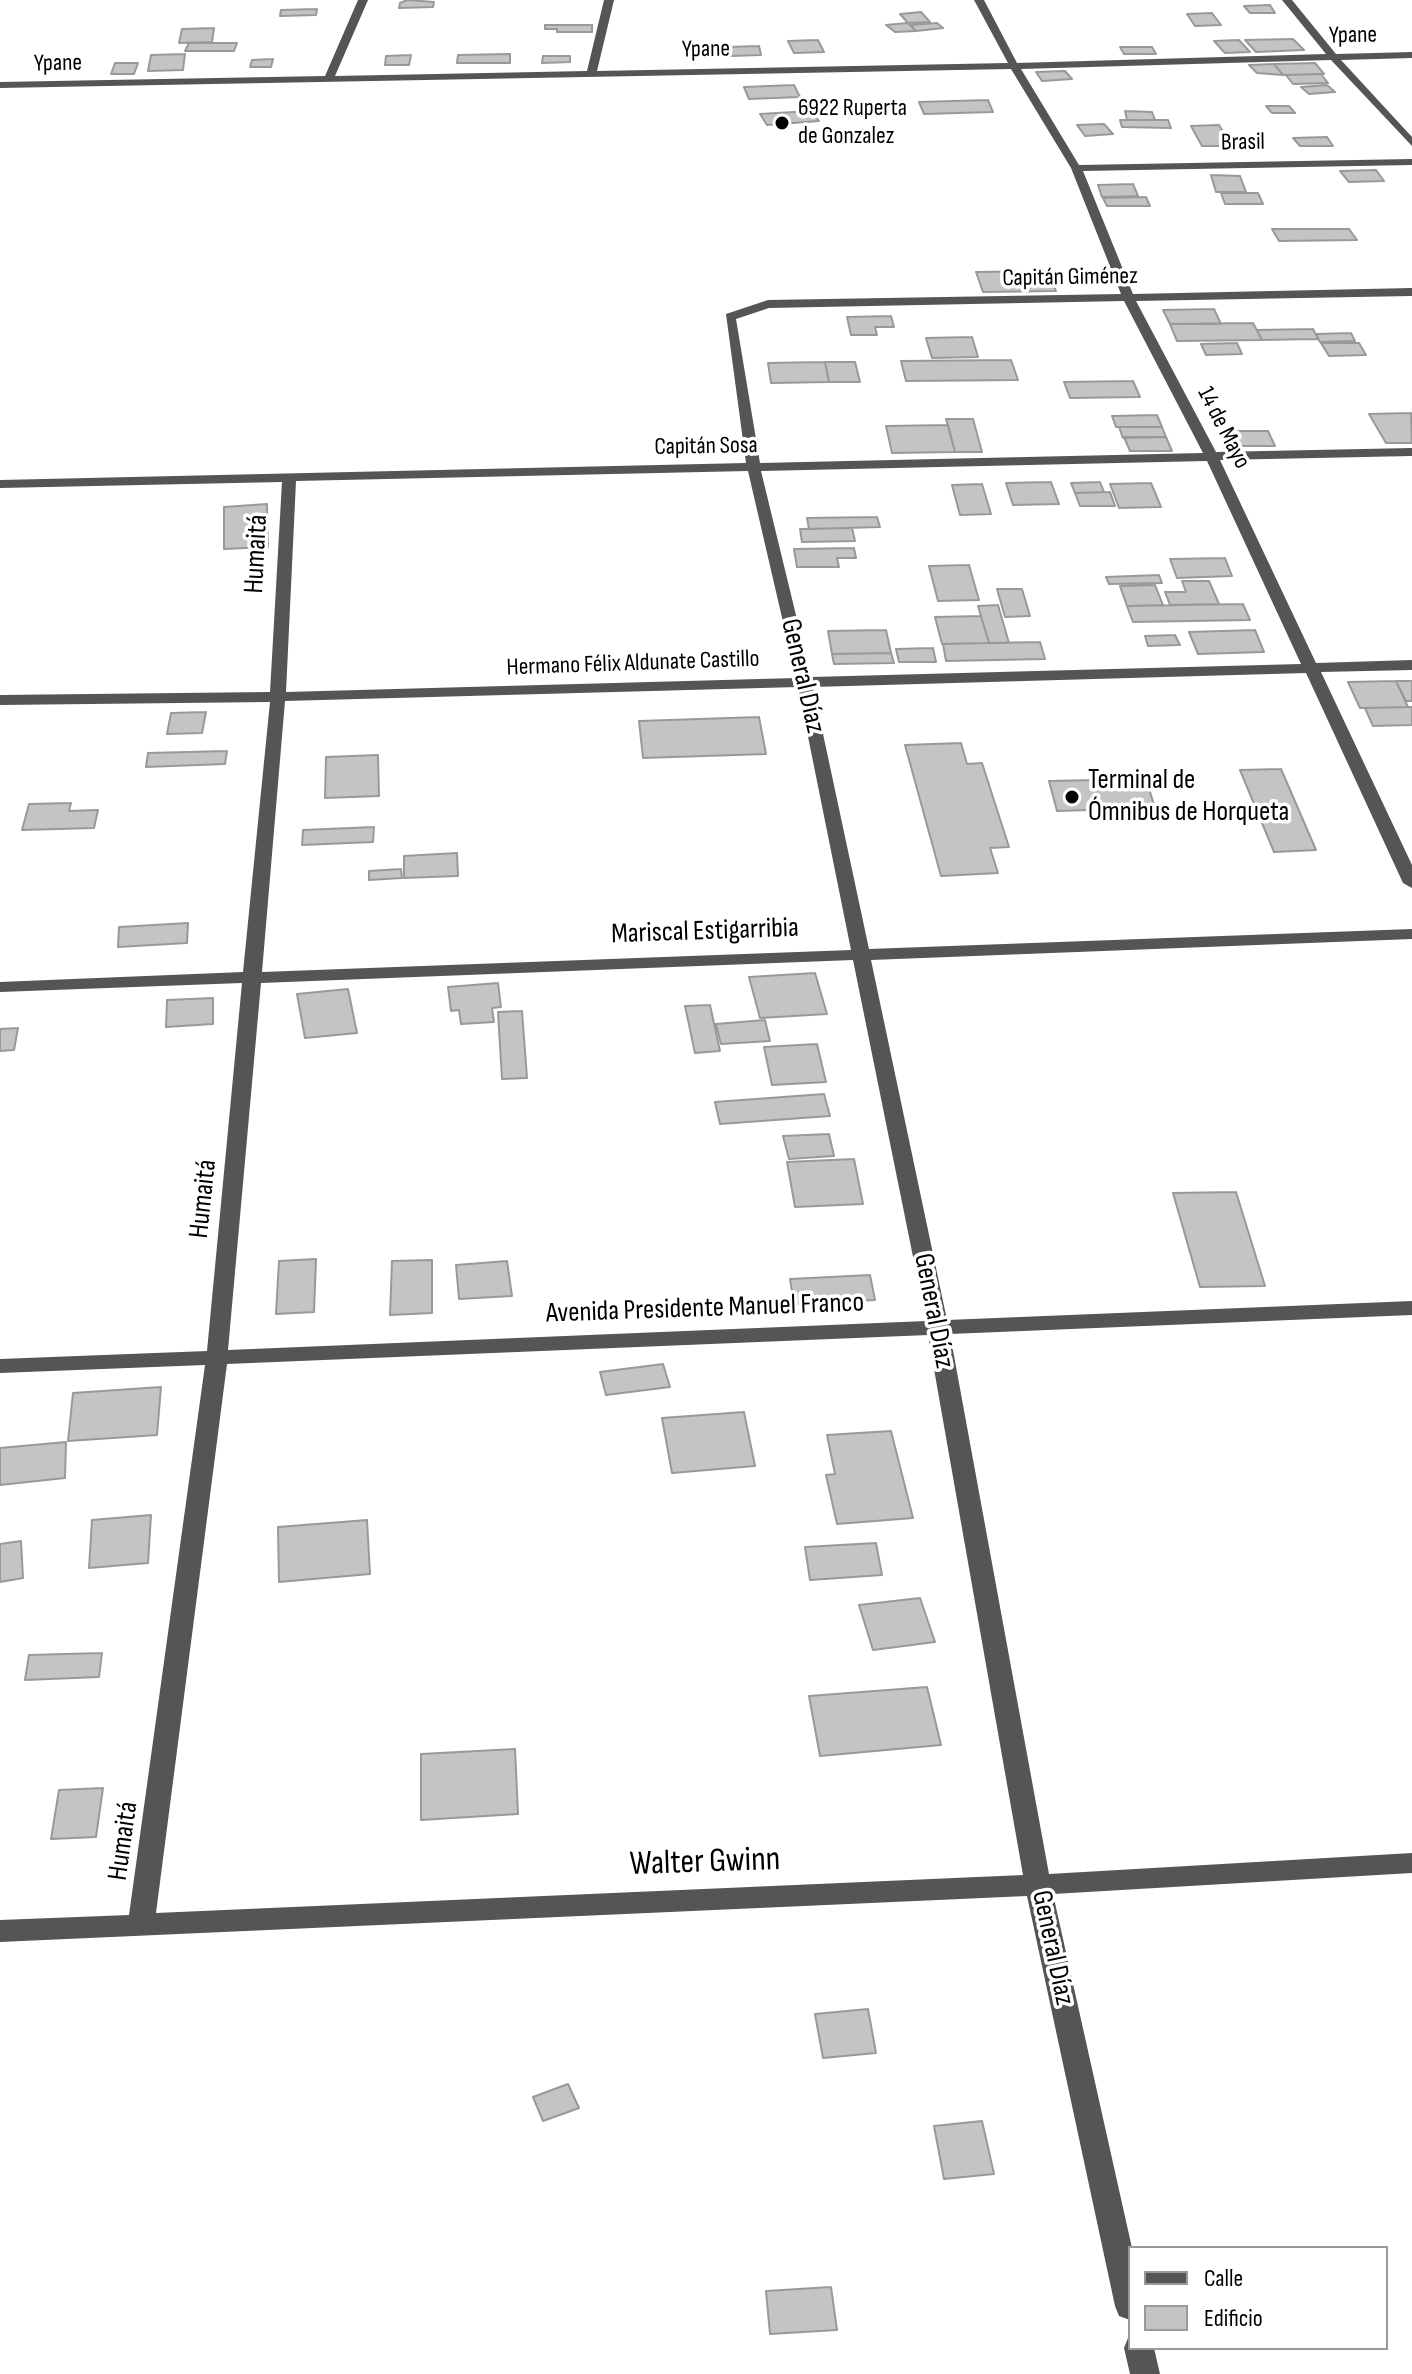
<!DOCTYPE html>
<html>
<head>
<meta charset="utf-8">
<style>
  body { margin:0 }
  #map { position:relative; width:1412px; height:2374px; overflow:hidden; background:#fff; font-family:"Sofia Sans Condensed",sans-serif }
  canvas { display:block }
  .legend { position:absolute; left:1128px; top:2246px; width:260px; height:104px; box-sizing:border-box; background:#fff; border:2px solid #999; margin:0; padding:10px 14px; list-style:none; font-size:24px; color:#000 }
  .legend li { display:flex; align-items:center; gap:16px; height:40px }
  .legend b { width:40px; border:2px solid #999 }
</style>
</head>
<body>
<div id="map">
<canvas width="1412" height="2374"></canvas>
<ul class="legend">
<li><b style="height:10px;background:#555"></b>Calle</li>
<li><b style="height:22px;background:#c4c4c4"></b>Edificio</li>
</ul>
</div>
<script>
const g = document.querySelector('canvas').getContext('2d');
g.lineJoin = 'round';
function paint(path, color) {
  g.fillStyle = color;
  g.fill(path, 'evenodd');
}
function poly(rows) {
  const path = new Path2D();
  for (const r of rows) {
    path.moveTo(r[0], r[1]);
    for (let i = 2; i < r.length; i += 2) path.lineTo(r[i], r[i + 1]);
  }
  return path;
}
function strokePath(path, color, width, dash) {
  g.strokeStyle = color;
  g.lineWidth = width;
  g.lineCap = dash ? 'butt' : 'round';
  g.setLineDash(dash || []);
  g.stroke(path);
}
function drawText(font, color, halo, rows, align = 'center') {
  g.font = font + ' "Sofia Sans Condensed",sans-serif';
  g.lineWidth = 7;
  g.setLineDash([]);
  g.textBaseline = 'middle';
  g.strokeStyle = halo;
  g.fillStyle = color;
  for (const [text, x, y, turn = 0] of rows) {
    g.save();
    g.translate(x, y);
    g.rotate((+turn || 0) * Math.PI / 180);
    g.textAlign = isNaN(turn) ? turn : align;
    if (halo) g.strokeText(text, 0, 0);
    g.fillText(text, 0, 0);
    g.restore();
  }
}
const building = poly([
  [407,0,434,2,433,7,399,8,400,3,407,0],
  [1270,5,1275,13,1250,13,1244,6,1270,5],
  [317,9,316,15,280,16,281,10,317,9],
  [921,12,930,22,908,23,900,14,921,12],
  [1212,13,1221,25,1195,26,1187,14,1212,13],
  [908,23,916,31,895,32,886,25,908,23],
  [937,23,943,28,916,31,911,25,937,23],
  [545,25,592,25,592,32,557,32,557,29,545,29,545,25],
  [214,28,212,42,179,43,182,29,214,28],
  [1293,39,1304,50,1256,52,1245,40,1293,39],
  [818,40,824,52,794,53,788,41,818,40],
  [1239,40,1250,52,1225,53,1214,41,1239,40],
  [189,43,237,43,234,51,185,51,189,43],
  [705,43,728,43,730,56,707,56,705,43],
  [759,46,761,55,730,56,728,47,759,46],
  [1120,47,1152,47,1156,54,1124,54,1120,47],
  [185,54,183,70,148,71,151,55,185,54],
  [510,54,510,63,457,63,458,55,510,54],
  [411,55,409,65,385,65,386,56,411,55],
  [543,56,570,56,570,62,542,63,543,56],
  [273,59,271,67,250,67,252,60,273,59],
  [115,63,138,63,134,74,111,74,115,63],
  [1315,63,1324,74,1283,75,1274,64,1315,63],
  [1274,64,1283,75,1257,73,1249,65,1274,64],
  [1065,71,1072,79,1042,81,1036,72,1065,71],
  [1321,74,1328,83,1293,84,1286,75,1321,74],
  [794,85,800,97,749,99,744,87,794,85],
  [1327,85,1335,92,1309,94,1301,87,1327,85],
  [988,100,993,112,924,114,919,102,988,100],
  [1266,106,1289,106,1295,113,1272,113,1266,106],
  [811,111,819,121,767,125,760,114,811,111],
  [1125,111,1152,112,1155,120,1127,120,1125,111],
  [1120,120,1168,120,1171,128,1122,127,1120,120],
  [1104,124,1113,134,1085,136,1077,125,1104,124],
  [1219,125,1231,146,1202,146,1191,126,1219,125],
  [1327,137,1333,146,1300,146,1293,138,1327,137],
  [1376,170,1384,181,1349,182,1340,171,1376,170],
  [1211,175,1240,176,1246,192,1216,192,1211,175],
  [1133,184,1138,196,1102,197,1098,185,1133,184],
  [1221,193,1258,193,1263,204,1225,204,1221,193],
  [1146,197,1150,206,1107,206,1103,198,1146,197],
  [1272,229,1349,229,1357,240,1279,241,1272,229],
  [1048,271,1056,291,983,292,976,272,1048,271],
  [1214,309,1221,324,1170,324,1163,310,1214,309],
  [891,316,894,327,875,327,877,335,851,335,847,317,891,316],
  [1253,323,1262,340,1177,341,1170,324,1253,323],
  [1313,329,1318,339,1262,340,1257,330,1313,329],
  [1351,333,1355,341,1320,342,1316,334,1351,333],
  [972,337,978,357,932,358,926,338,972,337],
  [1237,343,1242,354,1206,355,1201,344,1237,343],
  [1321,343,1359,343,1366,355,1329,356,1321,343],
  [1011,360,1018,380,906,381,901,361,1011,360],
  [825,362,855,362,860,382,829,382,825,362],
  [825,362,829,382,771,383,768,363,825,362],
  [1133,381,1140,397,1070,398,1064,382,1133,381],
  [1411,413,1412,443,1386,443,1369,414,1411,413],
  [1157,415,1162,427,1116,427,1112,416,1157,415],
  [946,419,973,419,982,452,955,452,946,419],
  [948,425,955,452,892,453,886,426,948,425],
  [1119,427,1162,427,1166,437,1123,438,1119,427],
  [1229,431,1268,431,1275,446,1236,446,1229,431],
  [1124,437,1166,437,1172,451,1130,451,1124,437],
  [1051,482,1059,504,1013,505,1006,483,1051,482],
  [1100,482,1104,492,1075,493,1071,483,1100,482],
  [1151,483,1161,507,1119,508,1110,484,1151,483],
  [982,484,991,514,960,515,952,485,982,484],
  [1110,492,1115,506,1080,506,1075,493,1110,492],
  [267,504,268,547,224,549,224,507,267,504],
  [877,517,880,527,809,529,807,518,877,517],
  [852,528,855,541,802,542,800,529,852,528],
  [854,548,856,558,837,558,839,567,797,567,794,549,854,548],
  [1225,558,1232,576,1177,578,1170,559,1225,558],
  [969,565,979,600,938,601,929,566,969,565],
  [1159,575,1162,583,1109,584,1106,577,1159,575],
  [1182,581,1209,581,1219,604,1170,605,1165,592,1186,592,1182,581],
  [1155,585,1163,605,1127,606,1120,586,1155,585],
  [997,589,1022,589,1030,616,1005,617,997,589],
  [1243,604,1250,620,1133,622,1127,606,1243,604],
  [998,605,1009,643,989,643,978,606,998,605],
  [981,616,989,643,942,644,935,617,981,616],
  [886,630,891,653,832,654,828,631,886,630],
  [1255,630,1264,652,1198,654,1189,632,1255,630],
  [1175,635,1180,645,1148,646,1145,636,1175,635],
  [1040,642,1045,659,946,661,943,644,1040,642],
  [933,648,936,662,899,662,896,649,933,648],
  [891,653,894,663,834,664,832,654,891,653],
  [1396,681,1408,707,1360,708,1348,682,1396,681],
  [1396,681,1412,681,1412,701,1406,701,1396,681],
  [1408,707,1412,707,1412,725,1373,726,1365,708,1408,707],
  [206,712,202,733,167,734,171,713,206,712],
  [759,717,766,754,643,758,639,721,759,717],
  [961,743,967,764,982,763,1009,847,990,848,998,873,941,876,905,745,961,743],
  [227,751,225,764,146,767,148,753,227,751],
  [378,755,379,796,325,798,326,757,378,755],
  [1281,769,1316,850,1274,852,1240,770,1281,769],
  [1146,779,1155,808,1057,811,1049,781,1146,779],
  [71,803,69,811,98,810,94,828,22,830,29,804,71,803],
  [374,827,373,842,302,845,303,830,374,827],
  [457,853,458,876,404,878,404,856,457,853],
  [401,869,402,878,369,880,369,871,401,869],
  [188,923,187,943,118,947,119,927,188,923],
  [815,973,827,1014,760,1018,749,977,815,973],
  [498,983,501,1007,492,1008,494,1022,461,1024,459,1010,451,1011,448,987,498,983],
  [348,989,357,1033,305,1038,297,994,348,989],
  [213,998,213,1024,166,1027,167,1000,213,998],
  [710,1005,720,1051,695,1053,685,1006,710,1005],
  [522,1011,527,1078,502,1079,498,1012,522,1011],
  [765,1020,770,1041,721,1044,716,1024,765,1020],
  [18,1028,14,1050,0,1051,0,1029,18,1028],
  [817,1044,826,1082,772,1085,764,1047,817,1044],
  [824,1094,830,1116,720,1124,715,1102,824,1094],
  [829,1134,834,1156,789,1159,783,1136,829,1134],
  [854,1159,863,1204,795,1207,787,1162,854,1159],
  [1236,1192,1265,1286,1200,1287,1173,1193,1236,1192],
  [316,1259,314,1312,276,1314,279,1261,316,1259],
  [432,1260,432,1313,390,1315,392,1261,432,1260],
  [507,1261,512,1296,459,1299,456,1265,507,1261],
  [870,1275,875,1300,794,1304,790,1279,870,1275],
  [663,1364,670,1387,606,1395,600,1372,663,1364],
  [161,1387,157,1435,68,1441,73,1393,161,1387],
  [744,1412,755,1466,672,1473,662,1418,744,1412],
  [891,1431,913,1518,837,1524,826,1475,835,1474,827,1435,891,1431],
  [66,1442,65,1478,0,1485,0,1448,66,1442],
  [151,1515,148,1563,89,1568,92,1520,151,1515],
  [367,1520,370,1574,279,1582,278,1527,367,1520],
  [21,1541,23,1578,0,1582,0,1544,21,1541],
  [876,1543,882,1575,810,1580,805,1547,876,1543],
  [920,1598,935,1642,873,1650,859,1605,920,1598],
  [102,1653,99,1677,25,1680,29,1655,102,1653],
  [927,1687,941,1745,820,1756,809,1696,927,1687],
  [515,1749,518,1814,421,1820,421,1754,515,1749],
  [103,1788,96,1837,51,1839,59,1790,103,1788],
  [868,2009,876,2053,823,2058,815,2014,868,2009],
  [568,2084,579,2108,543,2121,533,2097,568,2084],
  [982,2121,994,2174,944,2179,934,2126,982,2121],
  [831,2287,837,2330,770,2334,766,2291,831,2287]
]);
paint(building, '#c4c4c4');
strokePath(building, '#999', 2);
paint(poly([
  [358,0,368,0,335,76,587,71,604,0,614,0,597,71,1008,63,974,0,984,0,1017,63,1326,54,1282,0,1292,0,1336,54,1412,52,1412,58,1341,60,1412,137,1412,146,1331,60,1021,69,1079,165,1412,159,1412,165,1083,171,1133,294,1412,288,1412,296,1136,301,1216,452,1412,448,1412,456,1220,460,1316,663,1412,660,1412,670,1321,672,1412,865,1412,888,1403,883,1306,673,813,687,869,949,1412,929,1412,939,871,960,947,1320,1412,1301,1412,1315,950,1334,1049,1874,1412,1853,1412,1873,1053,1894,1132,2248,1130,2320,1119,2316,1115,2306,1027,1896,0,1942,0,1920,129,1915,205,1365,0,1373,0,1359,207,1351,242,983,0,992,0,982,243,972,270,702,0,705,0,695,270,692,282,482,0,488,0,480,746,463,726,314,768,300,1121,294,1071,168,1011,69,0,88,0,82,325,76,358,0],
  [1124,301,1203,453,760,463,736,319,769,308,1124,301],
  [1207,461,1301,664,811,677,761,471,1207,461],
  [748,471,796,678,286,692,296,481,748,471],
  [798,687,851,950,262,972,285,701,798,687],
  [853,960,926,1321,228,1350,261,983,853,960],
  [928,1335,1023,1875,156,1913,227,1364,928,1335],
  [1128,2338,1130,2348,1154,2348,1160,2374,1130,2374,1124,2348,1128,2338]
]), '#555');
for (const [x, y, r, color] of [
  [782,123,8,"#000"],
  [1072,797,8,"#000"]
]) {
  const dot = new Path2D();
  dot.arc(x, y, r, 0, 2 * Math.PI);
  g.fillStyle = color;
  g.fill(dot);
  strokePath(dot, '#fff', 3);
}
drawText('24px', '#000', '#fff', [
  ["Ypane",1353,36,-1],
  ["Ypane",706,50,-1],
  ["Ypane",58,64,-1],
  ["Brasil",1243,143,-1],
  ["Capitán Giménez",1070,278,-1],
  ["14 de Mayo",1223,428,63],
  ["Capitán Sosa",706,447,-1],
  ["Hermano Félix Aldunate Castillo",633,664,-2]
]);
drawText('24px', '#000', '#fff', [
  ["6922 Ruperta",798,109],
  ["de Gonzalez",798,137]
], 'left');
drawText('28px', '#000', '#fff', [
  ["Humaitá",257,554,-87],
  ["General Díaz",802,676,77],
  ["Mariscal Estigarribia",705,932,-2],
  ["Humaitá",204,1199,-84],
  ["Avenida Presidente Manuel Franco",705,1309,-2],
  ["General Díaz",933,1311,79],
  ["Humaitá",124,1841,-82],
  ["General Díaz",1052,1948,78]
]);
drawText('28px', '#000', '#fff', [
  ["Terminal de",1088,781],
  ["Ómnibus de Horqueta",1088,813]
], 'left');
drawText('34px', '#000', '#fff', [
  ["Walter Gwinn",705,1863,-2]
]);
</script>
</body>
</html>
